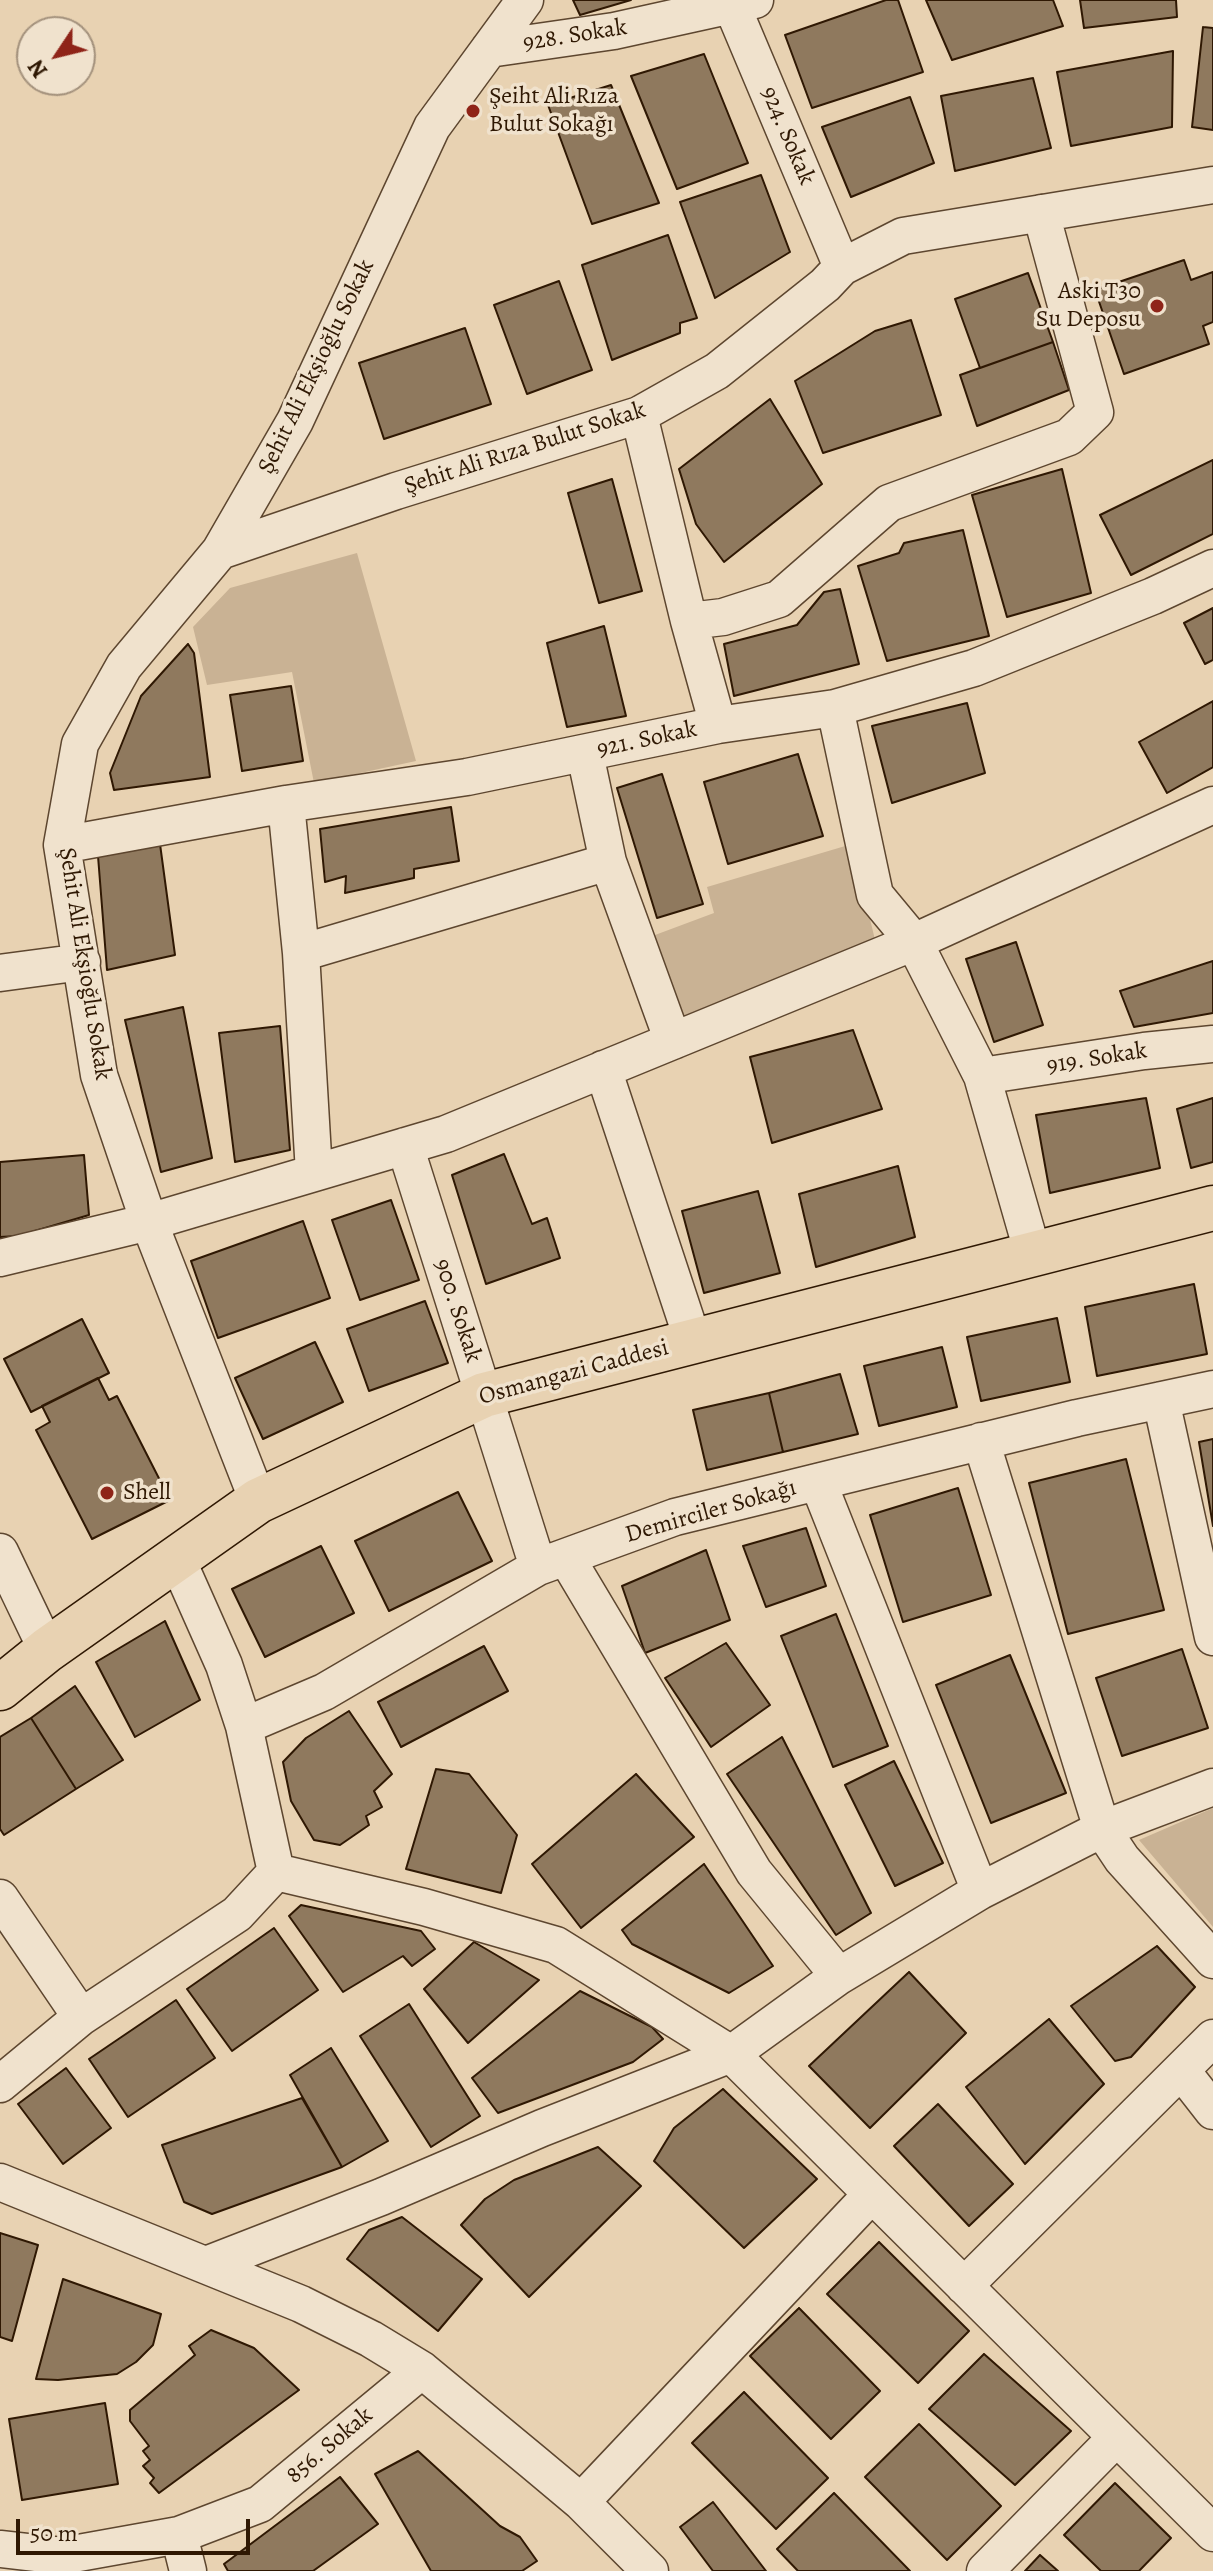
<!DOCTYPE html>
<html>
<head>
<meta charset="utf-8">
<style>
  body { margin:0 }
  #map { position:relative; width:1213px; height:2571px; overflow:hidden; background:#e8d2b2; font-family:Alegreya,serif }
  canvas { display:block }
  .north { position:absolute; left:16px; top:16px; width:80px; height:80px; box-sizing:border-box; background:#f0e2cd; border:2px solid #a3917c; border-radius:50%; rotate:235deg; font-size:22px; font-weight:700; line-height:32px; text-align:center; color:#2f1803 }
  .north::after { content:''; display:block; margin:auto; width:28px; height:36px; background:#8f2418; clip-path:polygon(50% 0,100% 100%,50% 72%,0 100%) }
  .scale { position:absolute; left:16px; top:2519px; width:234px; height:36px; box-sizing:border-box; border:4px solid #2f1803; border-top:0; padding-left:10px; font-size:24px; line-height:28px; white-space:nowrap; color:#2f1803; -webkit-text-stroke:6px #f0e2cd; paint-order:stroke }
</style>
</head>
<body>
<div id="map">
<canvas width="1213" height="2571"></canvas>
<div class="north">N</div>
<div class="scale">50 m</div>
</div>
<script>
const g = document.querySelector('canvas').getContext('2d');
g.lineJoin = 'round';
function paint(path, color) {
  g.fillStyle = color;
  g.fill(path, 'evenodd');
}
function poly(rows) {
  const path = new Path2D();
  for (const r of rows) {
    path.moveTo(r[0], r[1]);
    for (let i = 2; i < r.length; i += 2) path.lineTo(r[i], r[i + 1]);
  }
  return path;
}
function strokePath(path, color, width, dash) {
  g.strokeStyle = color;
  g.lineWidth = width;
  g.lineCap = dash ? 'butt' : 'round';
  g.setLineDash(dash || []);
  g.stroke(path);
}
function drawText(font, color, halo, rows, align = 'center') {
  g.font = font + ' Alegreya,serif';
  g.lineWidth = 7;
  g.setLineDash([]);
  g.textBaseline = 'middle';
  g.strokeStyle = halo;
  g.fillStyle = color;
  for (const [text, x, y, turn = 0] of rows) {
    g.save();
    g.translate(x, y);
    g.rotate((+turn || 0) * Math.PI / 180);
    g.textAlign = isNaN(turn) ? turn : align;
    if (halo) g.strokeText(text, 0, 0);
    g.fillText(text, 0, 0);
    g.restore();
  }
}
paint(poly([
  [357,553,416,761,314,783,292,672,207,685,193,627,230,588],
  [852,844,876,944,679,1028,647,938,714,913,707,887],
  [1213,1808,1213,1927,1139,1840]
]), '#c9b294');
const building = poly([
  [573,0,631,0,580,15,573,0],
  [886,0,898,0,923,72,812,108,785,35,886,0],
  [926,0,1053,0,1063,26,952,60,926,0],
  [1080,0,1176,0,1177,17,1084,28,1080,0],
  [1203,27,1213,28,1213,130,1192,127,1203,27],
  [1173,51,1172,127,1071,146,1057,72,1173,51],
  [704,54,748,163,677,189,631,76,704,54],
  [1033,78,1051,148,955,171,941,96,1033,78],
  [611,85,659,203,592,224,548,105,611,85],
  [910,97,934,163,851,197,822,127,910,97],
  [761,175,790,252,715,298,680,202,761,175],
  [668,235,697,318,680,323,680,333,612,360,582,265,668,235],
  [1184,260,1191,280,1213,272,1213,322,1203,326,1209,344,1124,374,1095,290,1184,260],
  [1028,273,1053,342,980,368,955,299,1028,273],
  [559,281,592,370,527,394,494,305,559,281],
  [911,320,941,415,823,453,795,381,875,331,911,320],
  [465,328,491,404,384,439,359,363,465,328],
  [1053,342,1069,390,977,426,960,375,1053,342],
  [770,399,822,484,724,562,696,524,679,469,770,399],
  [1213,460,1213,534,1131,575,1100,515,1213,460],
  [1062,469,1091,593,1007,617,972,495,1062,469],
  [612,479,642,591,599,603,568,493,612,479],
  [963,530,989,636,887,661,858,566,899,553,904,543,963,530],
  [840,589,859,664,734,696,724,644,797,625,824,592,840,589],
  [1213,608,1213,660,1205,664,1184,623,1213,608],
  [604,626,626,716,567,727,547,643,604,626],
  [188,644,194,653,210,777,114,790,110,773,141,696,188,644],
  [291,686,303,761,242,771,230,695,291,686],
  [1213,701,1213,767,1167,793,1139,742,1213,701],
  [967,703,985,773,892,803,872,726,967,703],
  [798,754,823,836,728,864,704,782,798,754],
  [662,774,703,904,657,918,617,788,662,774],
  [451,807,459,861,414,869,414,878,345,893,346,876,325,882,320,829,451,807],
  [160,844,175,955,107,970,98,856,160,844],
  [1016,942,1043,1025,994,1042,966,959,1016,942],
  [1213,961,1213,1013,1134,1027,1120,991,1213,961],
  [183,1007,212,1158,161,1172,125,1020,183,1007],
  [280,1026,290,1150,235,1162,219,1033,280,1026],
  [853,1030,882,1109,772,1143,750,1057,853,1030],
  [1146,1098,1160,1168,1050,1193,1036,1115,1146,1098],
  [1213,1098,1213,1162,1191,1168,1177,1109,1213,1098],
  [504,1154,532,1224,547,1218,560,1258,486,1284,452,1175,504,1154],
  [84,1155,89,1215,18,1236,0,1237,0,1162,84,1155],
  [898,1166,915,1237,816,1267,799,1194,898,1166],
  [758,1191,780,1273,704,1293,682,1211,758,1191],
  [391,1200,419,1280,360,1300,332,1220,391,1200],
  [303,1221,330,1298,218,1338,191,1261,303,1221],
  [1194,1284,1207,1354,1097,1376,1085,1307,1194,1284],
  [425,1301,448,1363,369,1391,347,1329,425,1301],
  [1057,1318,1070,1382,981,1401,967,1337,1057,1318],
  [82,1319,109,1373,31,1412,4,1359,82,1319],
  [315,1342,343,1402,263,1439,235,1378,315,1342],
  [942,1347,957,1407,879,1426,864,1366,942,1347],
  [840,1374,858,1434,783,1452,769,1393,840,1374],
  [98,1378,109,1400,117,1396,170,1500,92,1539,36,1430,50,1422,42,1406,98,1378],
  [769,1393,783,1452,707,1470,693,1410,769,1393],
  [1213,1439,1213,1526,1199,1442,1213,1439],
  [1126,1459,1164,1610,1068,1634,1029,1483,1126,1459],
  [958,1488,991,1595,903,1622,870,1515,958,1488],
  [458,1492,492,1561,389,1611,355,1541,458,1492],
  [806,1528,826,1586,766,1607,743,1546,806,1528],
  [321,1546,354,1613,265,1657,232,1589,321,1546],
  [706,1550,730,1620,645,1653,622,1586,706,1550],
  [836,1614,888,1746,833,1767,781,1636,836,1614],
  [165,1621,200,1700,135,1737,96,1662,165,1621],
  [726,1643,770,1705,711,1747,665,1678,726,1643],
  [484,1646,508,1691,401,1747,378,1702,484,1646],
  [1182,1649,1208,1728,1122,1756,1096,1678,1182,1649],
  [1010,1655,1066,1793,991,1823,936,1685,1010,1655],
  [75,1686,123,1760,76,1789,31,1718,75,1686],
  [349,1711,392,1774,374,1791,382,1807,366,1816,369,1825,340,1845,314,1840,291,1801,283,1762,306,1738,349,1711],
  [31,1718,76,1789,4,1835,0,1829,0,1737,31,1718],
  [782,1737,871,1913,836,1935,727,1774,782,1737],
  [894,1761,943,1863,895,1886,845,1785,894,1761],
  [436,1769,469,1774,517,1835,501,1893,406,1869,436,1769],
  [636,1774,694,1837,581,1928,532,1864,636,1774],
  [704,1864,773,1966,729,1993,632,1944,622,1930,704,1864],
  [301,1905,421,1931,435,1949,412,1966,403,1956,343,1992,289,1916,301,1905],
  [274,1928,318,1990,232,2051,187,1989,274,1928],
  [474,1942,539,1980,468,2043,424,1989,474,1942],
  [1157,1946,1195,1987,1131,2057,1115,2061,1071,2006,1157,1946],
  [909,1972,966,2033,870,2128,809,2066,909,1972],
  [580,1991,652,2027,663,2039,633,2062,498,2113,472,2078,580,1991],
  [176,2000,215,2058,128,2117,89,2059,176,2000],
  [409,2004,480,2116,431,2147,360,2036,409,2004],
  [1049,2019,1104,2084,1025,2164,966,2087,1049,2019],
  [331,2048,388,2141,342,2167,290,2075,331,2048],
  [66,2068,111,2128,63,2164,18,2104,66,2068],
  [723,2089,817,2179,744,2248,654,2161,674,2128,723,2089],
  [302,2098,342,2167,212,2214,184,2202,162,2145,302,2098],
  [938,2104,1013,2184,969,2226,894,2146,938,2104],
  [598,2147,641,2186,529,2297,461,2225,485,2199,514,2180,598,2147],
  [402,2217,482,2279,438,2331,347,2259,369,2230,402,2217],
  [0,2233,38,2245,12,2341,0,2337,0,2233],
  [879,2242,969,2331,918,2383,827,2294,879,2242],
  [63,2279,161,2314,153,2345,136,2362,117,2374,58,2380,36,2379,63,2279],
  [799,2308,880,2391,831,2439,750,2356,799,2308],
  [211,2330,254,2348,299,2390,159,2493,150,2483,154,2478,143,2466,150,2460,143,2451,149,2446,130,2421,130,2410,195,2355,189,2346,211,2330],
  [984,2354,1071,2431,1015,2485,929,2409,984,2354],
  [744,2392,828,2478,776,2529,692,2443,744,2392],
  [105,2403,118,2484,22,2500,9,2419,105,2403],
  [919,2424,1001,2506,947,2560,865,2477,919,2424],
  [418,2451,500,2526,520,2537,537,2561,522,2571,431,2571,375,2474,418,2451],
  [340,2477,378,2524,313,2571,228,2571,224,2564,340,2477],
  [1115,2483,1171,2538,1139,2571,1101,2571,1064,2535,1115,2483],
  [834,2493,910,2571,798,2571,777,2549,834,2493],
  [713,2502,766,2571,713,2571,680,2527,713,2502],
  [1040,2555,1058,2571,1025,2571,1040,2555]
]);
paint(building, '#8f795e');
strokePath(building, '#2f1803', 2);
const minor = poly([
  [732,6,842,267],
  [489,49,614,31,755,0],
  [639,415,689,621,718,725],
  [220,551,396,491,639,415,717,371,825,285,842,267,903,236,1213,185],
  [689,621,723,617,779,599,889,503,1069,437,1095,412,1041,213],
  [835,708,875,895,914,942,982,1076,1033,1254],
  [585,754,608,862,673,1041],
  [286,804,301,953,314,1173],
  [62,845,286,804,467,777,718,725,835,708,974,668,1153,596,1213,568],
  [301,953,608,862],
  [0,973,82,962],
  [603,1069,693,1341],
  [982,1076,1144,1051,1213,1044],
  [405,1146,538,1567],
  [0,1258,149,1222,446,1134,914,942,1213,805],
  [1161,1400,1213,1637],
  [981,1441,1102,1829,1122,1859,1213,1960],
  [818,1482,980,1891],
  [258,1501,149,1222,99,1075,62,845,80,744,124,666,220,551,295,421,432,127,525,0],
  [0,1552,47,1650],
  [566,1557,754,1872,839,1976],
  [244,1726,324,1692,538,1567,675,1517,1077,1418,1213,1389],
  [276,1872,424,1907,556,1945,731,2054,1213,2533],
  [0,1898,81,2017],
  [1181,2070,1213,2111],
  [0,2084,81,2017,237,1914,276,1872,244,1726,224,1665,176,1557],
  [0,2182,301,2304,371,2339,422,2370,532,2461,581,2502,650,2571],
  [206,2265,381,2197,542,2128,731,2054,839,1976,980,1891,1102,1829,1213,1787],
  [964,2286,1213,2038],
  [581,2502,872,2194],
  [179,2535,188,2571],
  [0,2549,62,2556,179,2535,260,2504,422,2370],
  [985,2571,1116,2438]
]);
const major = poly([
  [0,1688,47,1650,258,1501,484,1395,1213,1208]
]);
strokePath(minor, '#5d462f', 39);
strokePath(major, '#2f1803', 47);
strokePath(minor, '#f0e2cd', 36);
strokePath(major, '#e8d2b2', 44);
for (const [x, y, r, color] of [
  [473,111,8,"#8f2418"],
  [1157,306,8,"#8f2418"],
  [107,1493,8,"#8f2418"]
]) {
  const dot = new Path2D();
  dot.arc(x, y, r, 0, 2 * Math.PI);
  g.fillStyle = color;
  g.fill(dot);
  strokePath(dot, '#f0e2cd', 3);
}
drawText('24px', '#2f1803', '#f0e2cd', [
  ["928. Sokak",575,36,-9],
  ["924. Sokak",787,136,67],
  ["Şehit Ali Ekşioğlu Sokak",317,367,-64],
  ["Şehit Ali Rıza Bulut Sokak",525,449,-18],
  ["921. Sokak",647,740,-12],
  ["Şehit Ali Ekşioğlu Sokak",84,964,81],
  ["919. Sokak",1097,1059,-9],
  ["900. Sokak",457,1311,72],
  ["Osmangazi Caddesi",574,1373,-15],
  ["Demirciler Sokağı",711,1512,-16],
  ["856. Sokak",330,2446,-40]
]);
drawText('24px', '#2f1803', '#f0e2cd', [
  ["Şeiht Ali Rıza",489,97],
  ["Bulut Sokağı",489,125],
  ["Aski T30",1141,292,"right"],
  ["Su Deposu",1141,320,"right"],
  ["Shell",123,1493]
], 'left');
</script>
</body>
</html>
